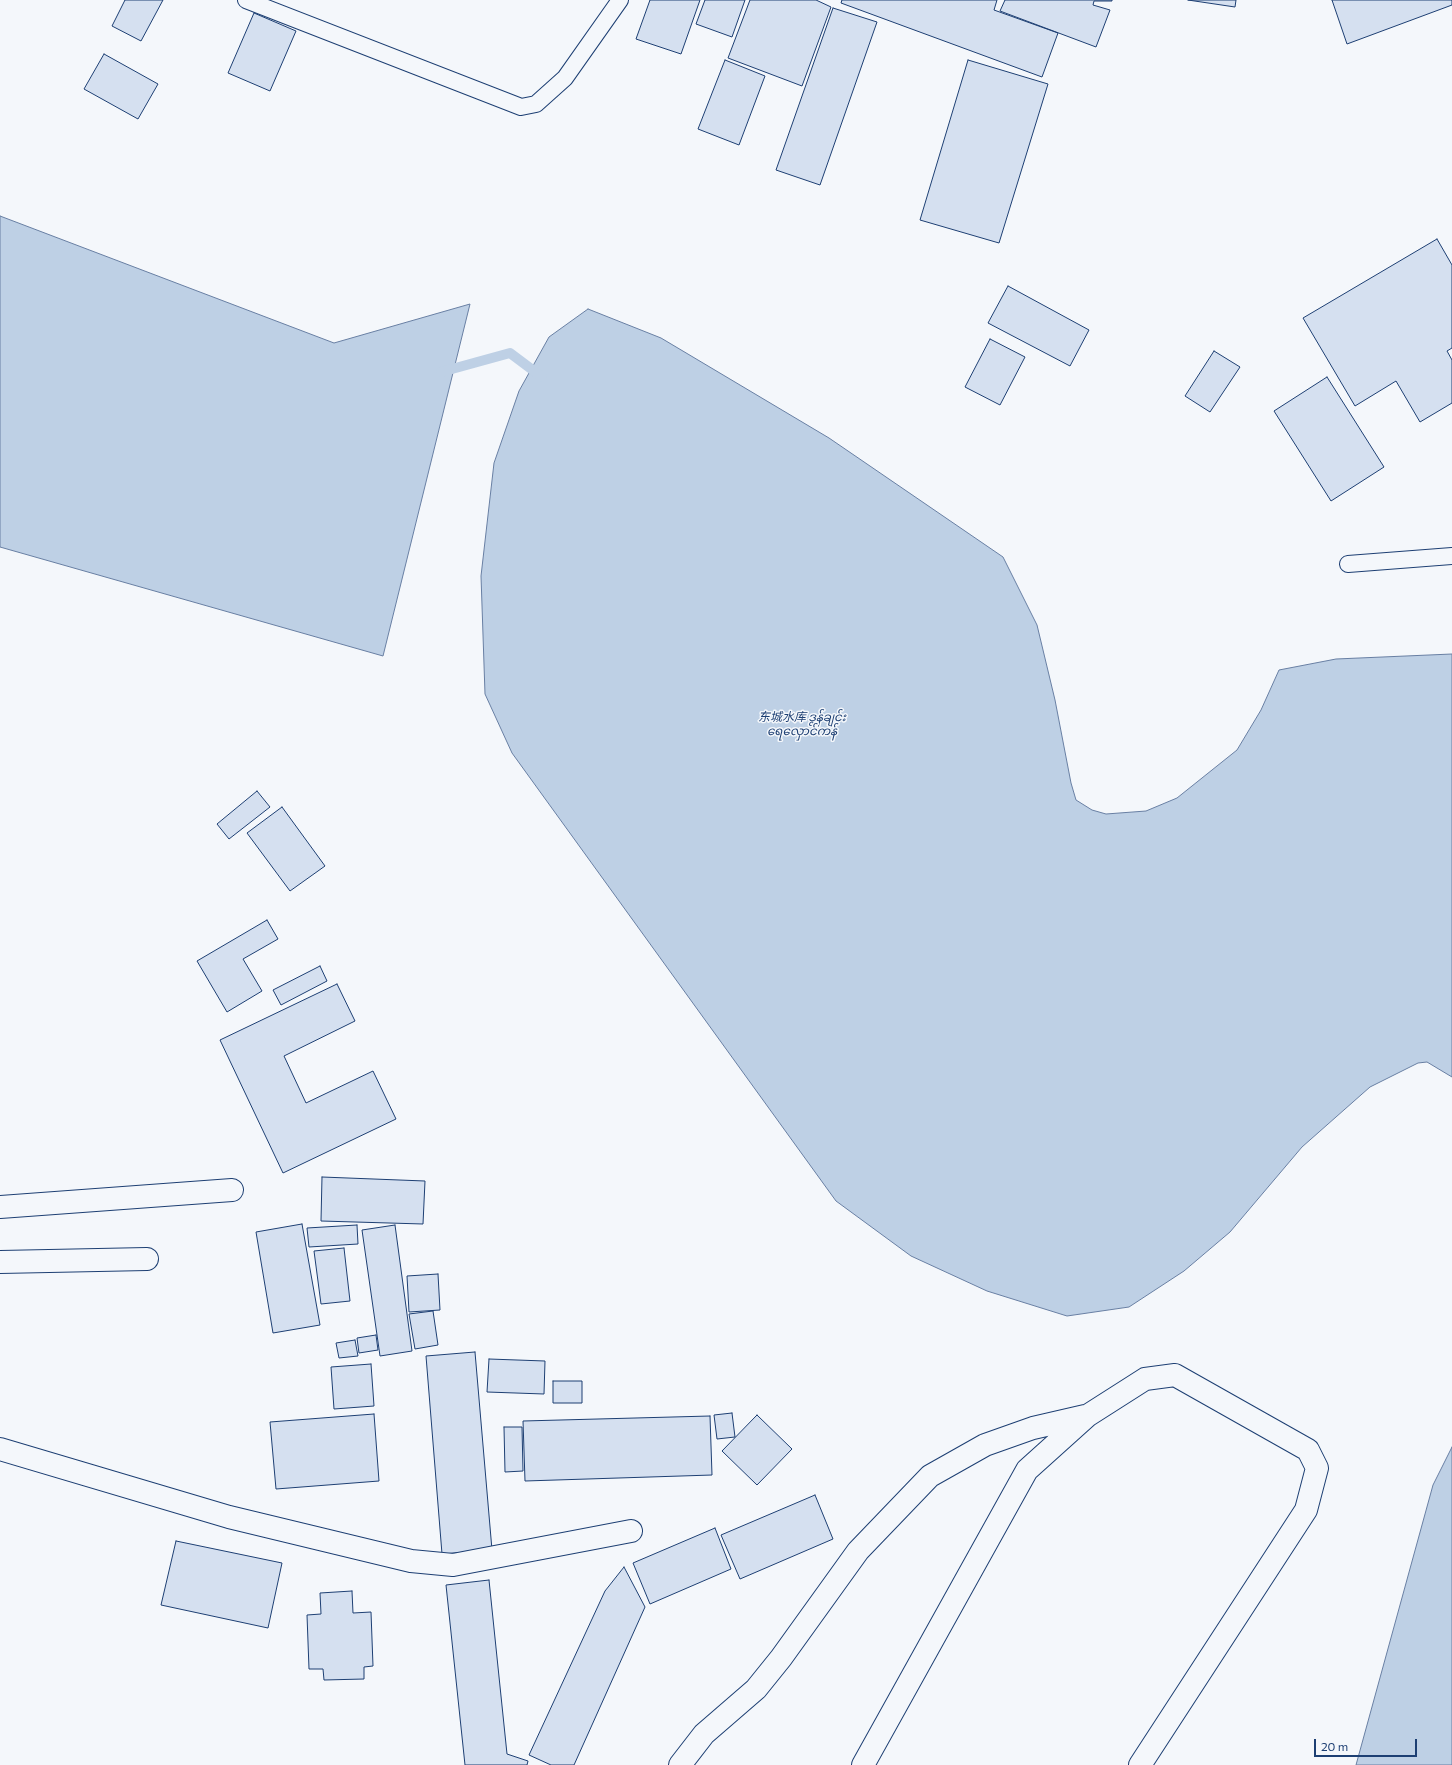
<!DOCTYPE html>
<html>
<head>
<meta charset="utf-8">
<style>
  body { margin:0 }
  #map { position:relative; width:1452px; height:1765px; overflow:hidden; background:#f4f7fb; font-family:Commissioner,sans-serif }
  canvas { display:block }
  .scale { position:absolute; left:1314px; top:1739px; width:103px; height:18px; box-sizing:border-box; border:2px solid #1d3f73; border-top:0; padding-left:5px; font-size:12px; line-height:14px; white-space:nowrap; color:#1d3f73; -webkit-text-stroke:3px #f4f7fb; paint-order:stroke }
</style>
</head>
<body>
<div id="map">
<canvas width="1452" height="1765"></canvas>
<div class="scale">20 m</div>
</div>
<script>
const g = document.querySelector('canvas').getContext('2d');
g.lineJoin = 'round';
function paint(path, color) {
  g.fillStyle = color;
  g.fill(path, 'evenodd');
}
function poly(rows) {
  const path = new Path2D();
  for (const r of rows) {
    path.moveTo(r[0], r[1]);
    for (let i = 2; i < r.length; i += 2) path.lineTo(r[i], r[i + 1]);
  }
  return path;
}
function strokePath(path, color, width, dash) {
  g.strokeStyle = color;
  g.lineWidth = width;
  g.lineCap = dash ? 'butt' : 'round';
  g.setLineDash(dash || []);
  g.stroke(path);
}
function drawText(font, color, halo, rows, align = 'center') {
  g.font = font + ' Commissioner,"Noto Sans SC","Noto Sans Myanmar",sans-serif';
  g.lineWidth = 3;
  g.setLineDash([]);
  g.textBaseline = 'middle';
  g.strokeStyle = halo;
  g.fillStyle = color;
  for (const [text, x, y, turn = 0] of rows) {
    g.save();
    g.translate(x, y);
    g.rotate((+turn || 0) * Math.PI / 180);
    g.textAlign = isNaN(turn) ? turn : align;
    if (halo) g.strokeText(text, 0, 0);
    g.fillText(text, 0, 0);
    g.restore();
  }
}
const water = poly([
  [0,216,334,343,470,304,383,656,0,547,0,216],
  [588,309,661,338,829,438,1003,557,1037,625,1055,700,1071,783,1076,800,1092,810,1106,814,1146,811,1177,798,1237,750,1261,710,1279,670,1336,659,1452,654,1452,1077,1427,1062,1418,1063,1370,1087,1302,1147,1230,1232,1184,1271,1129,1307,1067,1316,987,1291,911,1256,836,1201,512,753,485,694,481,576,494,463,519,391,549,337,588,309],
  [1452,1447,1452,1765,1356,1765,1433,1485,1452,1447]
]);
paint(water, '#bed0e5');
strokePath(water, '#687fa3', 1);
strokePath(poly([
  [441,372,510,353,542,377]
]), '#bed0e5', 10);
const building = poly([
  [125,0,163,0,141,41,112,26,125,0],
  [650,0,700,0,681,54,636,39,650,0],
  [705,0,745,0,732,37,696,24,705,0],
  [750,0,816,0,831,7,802,86,728,58,750,0],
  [842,0,997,0,994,10,1058,33,1042,77,841,3,842,0],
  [1005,0,1112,0,1112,1,1094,1,1093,5,1110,10,1096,47,1000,11,1005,0],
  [1188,0,1236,0,1235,7,1188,0],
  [1332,0,1452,0,1452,5,1347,44,1332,0],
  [833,8,877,22,820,185,776,170,833,8],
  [254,13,296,31,270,91,228,73,254,13],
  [104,54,158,84,138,119,84,89,104,54],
  [725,60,765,76,739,145,698,129,725,60],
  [968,60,1048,84,999,243,920,220,968,60],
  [1437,239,1452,265,1452,348,1447,351,1452,360,1452,403,1420,422,1396,381,1355,406,1303,318,1437,239],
  [1008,286,1089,330,1070,366,988,323,1008,286],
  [990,339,1025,357,1000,405,965,387,990,339],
  [1214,351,1240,367,1210,412,1185,396,1214,351],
  [1327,377,1384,467,1331,501,1274,411,1327,377],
  [257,791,270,807,229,839,217,824,257,791],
  [282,807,325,866,290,891,247,833,282,807],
  [267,920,278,939,243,959,262,991,227,1012,197,961,267,920],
  [320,966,327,981,281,1005,273,990,320,966],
  [337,984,355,1021,284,1056,306,1103,373,1071,396,1119,283,1173,220,1040,337,984],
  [322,1177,425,1181,423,1224,321,1221,322,1177],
  [302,1224,320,1325,273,1333,256,1232,302,1224],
  [357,1225,358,1244,309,1247,307,1228,357,1225],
  [395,1225,412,1351,380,1356,362,1230,395,1225],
  [344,1248,350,1301,321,1304,314,1251,344,1248],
  [438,1274,440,1310,409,1312,407,1276,438,1274],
  [433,1311,438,1345,415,1349,409,1314,433,1311],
  [376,1335,378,1350,359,1353,357,1338,376,1335],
  [355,1340,358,1356,339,1358,336,1343,355,1340],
  [475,1352,492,1550,442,1554,426,1356,475,1352],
  [489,1359,545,1361,544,1394,487,1392,489,1359],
  [371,1364,374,1406,334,1409,331,1367,371,1364],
  [553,1381,582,1381,582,1403,553,1403,553,1381],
  [732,1413,735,1437,717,1439,714,1415,732,1413],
  [374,1414,379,1481,276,1489,270,1422,374,1414],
  [757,1415,792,1449,757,1485,722,1451,757,1415],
  [710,1416,712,1475,525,1481,523,1421,710,1416],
  [504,1427,522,1427,523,1471,505,1472,504,1427],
  [815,1495,833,1539,740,1579,721,1535,815,1495],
  [715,1528,731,1569,650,1604,633,1563,715,1528],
  [176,1541,282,1563,268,1628,161,1605,176,1541],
  [624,1567,645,1607,574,1765,551,1765,529,1755,605,1591,624,1567],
  [489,1580,507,1754,528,1761,527,1765,465,1765,446,1585,489,1580],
  [352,1591,353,1613,371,1612,373,1666,364,1667,364,1679,324,1680,323,1669,309,1669,307,1615,321,1614,320,1593,352,1591]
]);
paint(building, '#d5e0f0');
strokePath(building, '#1d3f73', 1);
const lane = poly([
  [246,0,521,107,536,104,565,78,620,0],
  [1348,564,1452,556]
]);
const street = poly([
  [0,1207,232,1190],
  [0,1262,147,1259],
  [0,1449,229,1517,411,1561,453,1565,631,1531],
  [680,1765,704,1734,756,1689,781,1658,858,1551,930,1476,985,1445,1033,1428,1085,1416],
  [863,1765,1027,1470,1087,1416,1145,1379,1175,1375,1308,1450,1317,1468,1306,1510,1140,1765]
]);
strokePath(lane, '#1d3f73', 18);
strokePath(street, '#1d3f73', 24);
strokePath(lane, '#f4f7fb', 16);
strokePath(street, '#f4f7fb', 22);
drawText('italic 12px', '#1d3f73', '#f4f7fb', [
  ["东城水库 ဒွန်ချင်း",802,717],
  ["ရေလှောင်ကန်",802,731]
]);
</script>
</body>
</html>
